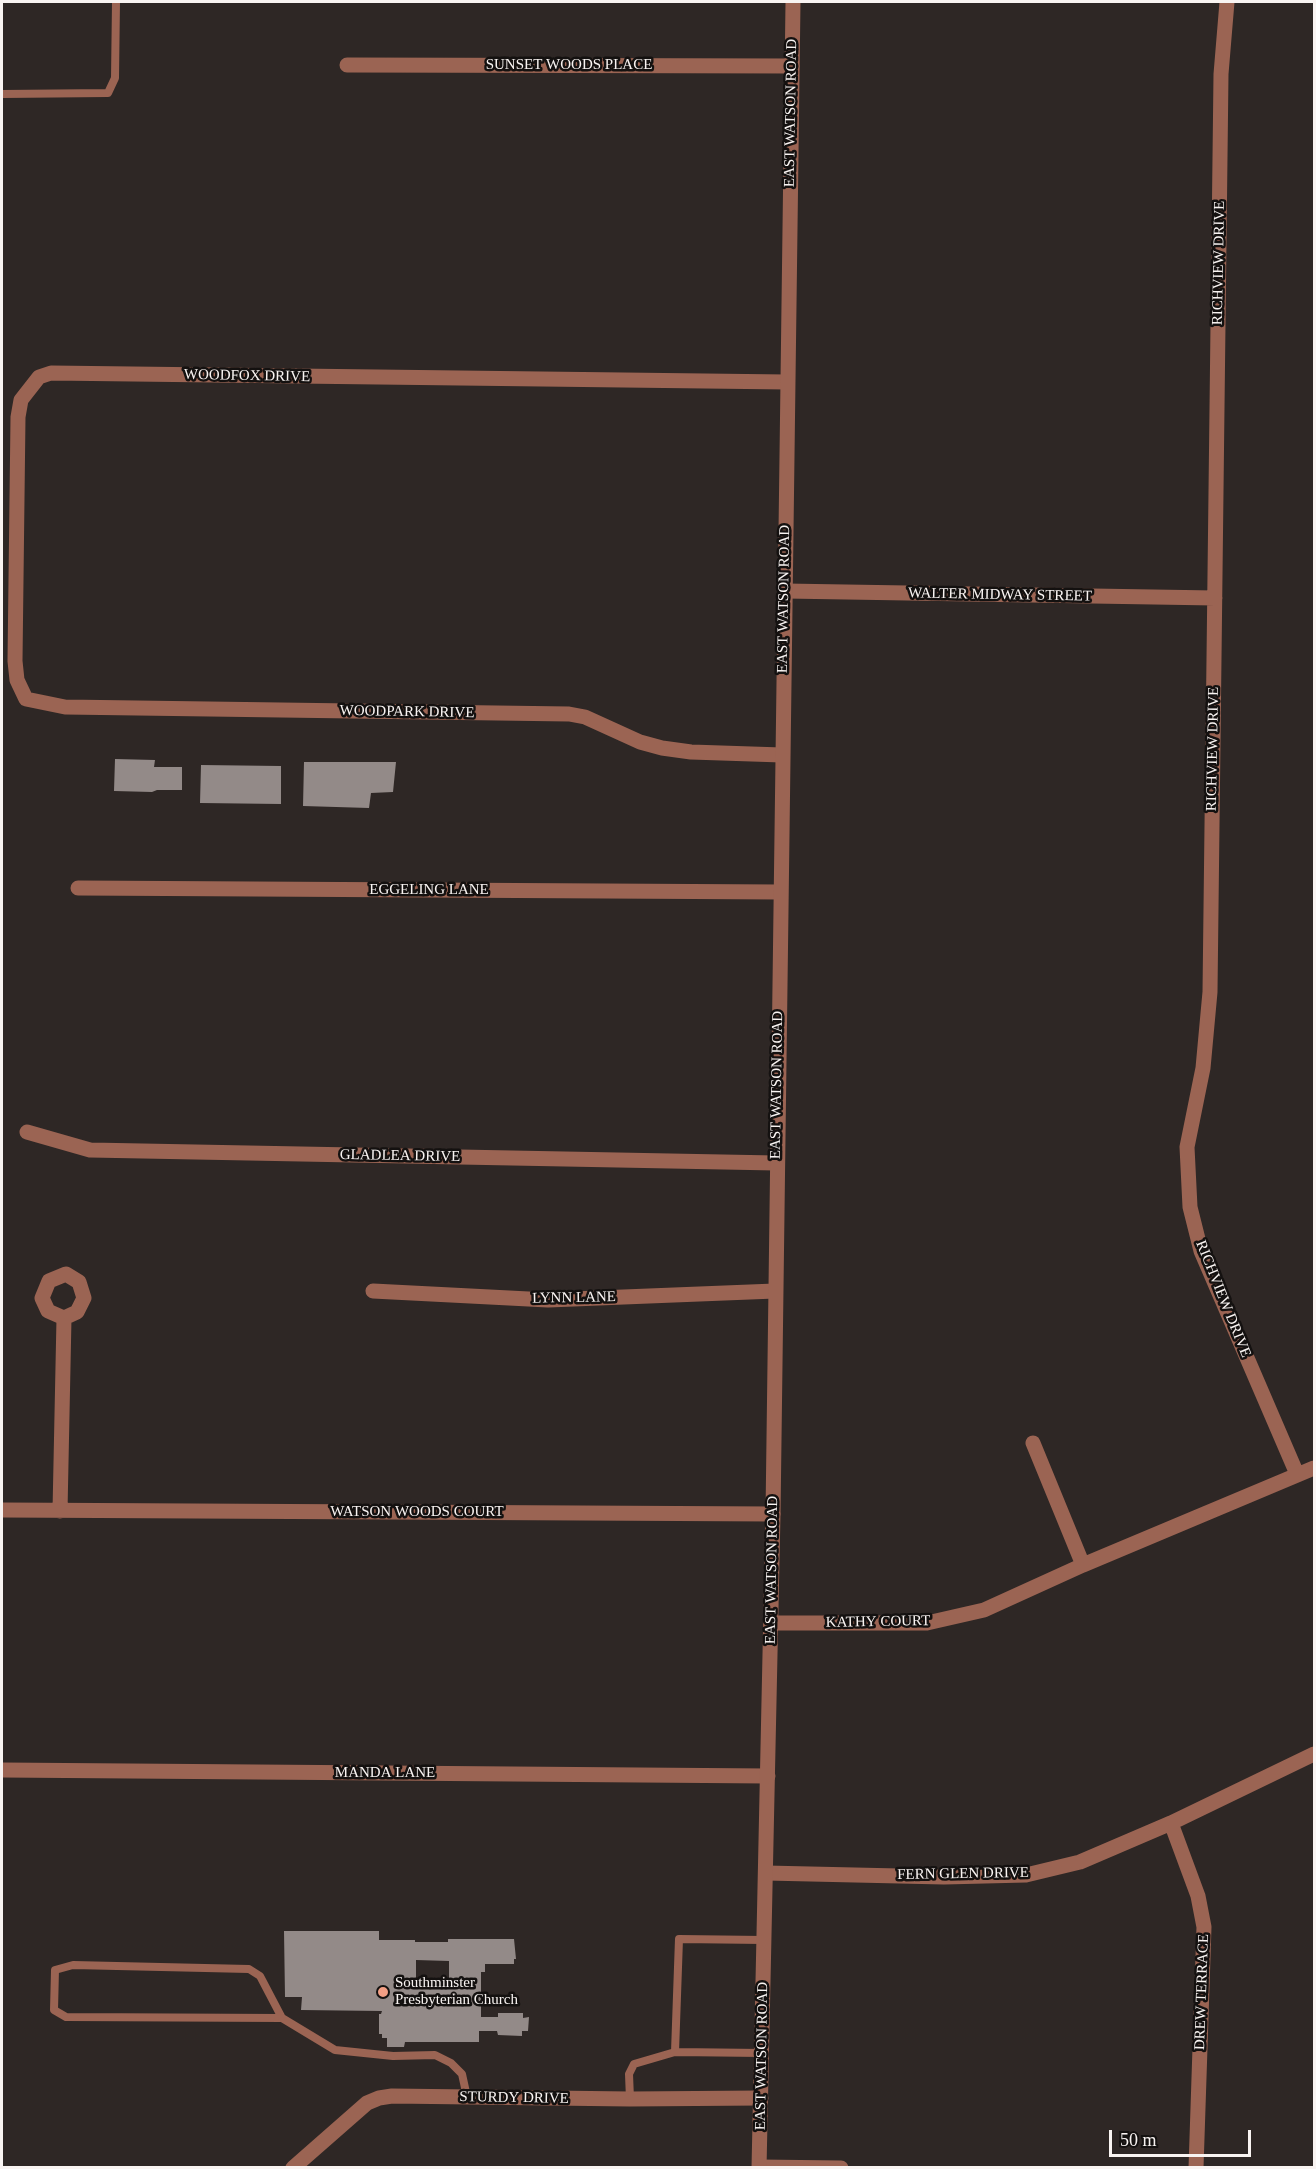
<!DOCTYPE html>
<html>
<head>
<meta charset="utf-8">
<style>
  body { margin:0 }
  #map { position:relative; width:1316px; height:2169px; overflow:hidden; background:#2e2725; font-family:Georgia,serif }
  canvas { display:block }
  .frame { position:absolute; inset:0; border:3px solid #f9f4f2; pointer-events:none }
  .scale { position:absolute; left:1109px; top:2130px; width:142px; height:27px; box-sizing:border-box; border:3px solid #f9f4f2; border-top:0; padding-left:8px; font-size:18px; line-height:21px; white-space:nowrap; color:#f9f4f2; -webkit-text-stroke:4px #141110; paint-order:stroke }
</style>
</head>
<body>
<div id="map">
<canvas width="1316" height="2169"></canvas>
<div class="frame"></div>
<div class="scale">50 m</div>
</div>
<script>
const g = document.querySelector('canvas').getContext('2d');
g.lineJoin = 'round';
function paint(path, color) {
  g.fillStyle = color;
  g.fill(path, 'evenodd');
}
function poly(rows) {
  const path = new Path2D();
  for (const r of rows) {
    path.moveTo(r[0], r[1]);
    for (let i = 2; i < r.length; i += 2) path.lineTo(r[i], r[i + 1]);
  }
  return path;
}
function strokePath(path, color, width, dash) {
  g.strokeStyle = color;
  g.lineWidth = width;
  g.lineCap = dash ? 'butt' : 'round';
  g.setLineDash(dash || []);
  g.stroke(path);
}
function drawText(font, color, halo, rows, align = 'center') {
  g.font = font + ' Georgia,serif';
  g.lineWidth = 5;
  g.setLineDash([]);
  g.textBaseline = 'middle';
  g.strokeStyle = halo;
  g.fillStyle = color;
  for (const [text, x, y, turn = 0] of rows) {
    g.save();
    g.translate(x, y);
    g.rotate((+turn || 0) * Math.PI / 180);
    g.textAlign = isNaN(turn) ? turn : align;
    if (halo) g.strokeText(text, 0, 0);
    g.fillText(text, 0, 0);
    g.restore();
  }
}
paint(poly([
  [115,759,155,760,154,767,182,767,182,790,157,790,152,792,114,791],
  [304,762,396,762,393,792,371,793,369,808,303,806],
  [201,765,281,766,281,804,200,803],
  [284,1931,379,1931,379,1940,415,1940,415,1942,448,1942,448,1939,514,1939,516,1959,514,1959,514,1964,485,1964,485,1972,481,1972,481,2017,498,2017,498,2013,523,2013,523,2018,529,2017,528,2031,522,2031,522,2036,498,2035,497,2031,479,2031,479,2042,405,2042,404,2047,387,2047,387,2038,382,2038,382,2034,379,2034,379,2014,381,2014,382,2011,301,2010,302,1997,285,1997],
  [416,1960,449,1961,449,1988,416,1988]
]), '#938a88');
strokePath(poly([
  [2,94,108,93,115,78,116,2],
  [282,2018,66,2017,54,2010,55,1970,73,1965,249,1969,260,1976,282,2018,335,2050,393,2056,435,2055,451,2063,462,2074,467,2097],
  [762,2053,675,2052,679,1939,764,1940],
  [630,2099,629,2074,634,2064,675,2052]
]), '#9b6453', 8);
strokePath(poly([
  [1227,2,1221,74,1210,992,1203,1068,1187,1147,1190,1207,1201,1251,1297,1474],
  [347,65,792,66],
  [785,591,1215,598],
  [782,755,691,752,662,748,640,742,585,717,569,714,65,707,26,699,17,680,15,661,18,417,21,400,39,377,51,373,787,382],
  [78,888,780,892],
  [27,1132,90,1150,776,1163],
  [373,1291,548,1300,775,1291],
  [1033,1443,1083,1565],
  [2,1510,773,1514],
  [60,1511,64,1318,77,1312,84,1298,79,1282,66,1274,49,1281,42,1298,48,1311,64,1318],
  [771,1623,927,1623,984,1610,1083,1565,1314,1468],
  [2,1770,768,1776],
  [1171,1823,1198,1896,1204,1927,1196,2168],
  [766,1873,944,1877,1026,1875,1080,1862,1171,1823,1314,1754],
  [760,2167,841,2168],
  [293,2168,367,2103,379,2098,392,2096,630,2099,761,2098]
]), '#9b6453', 15);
strokePath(poly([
  [759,2168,773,1514,793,2]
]), '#9b6453', 15);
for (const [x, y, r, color] of [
  [383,1992,6,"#f39f85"]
]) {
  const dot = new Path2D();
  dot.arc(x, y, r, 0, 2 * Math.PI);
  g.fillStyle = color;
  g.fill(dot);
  strokePath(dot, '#141110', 2);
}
drawText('15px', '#f9f4f2', '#141110', [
  ["SUNSET WOODS PLACE",569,65],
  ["EAST WATSON ROAD",791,113,-89],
  ["RICHVIEW DRIVE",1219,263,-89],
  ["WOODFOX DRIVE",247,376,1],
  ["WALTER MIDWAY STREET",1000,595,1],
  ["EAST WATSON ROAD",784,599,-89],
  ["WOODPARK DRIVE",407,712,1],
  ["RICHVIEW DRIVE",1213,749,-89],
  ["EGGELING LANE",429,890],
  ["EAST WATSON ROAD",777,1085,-89],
  ["GLADLEA DRIVE",400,1156,1],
  ["LYNN LANE",574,1298,-1],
  ["RICHVIEW DRIVE",1223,1299,68],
  ["WATSON WOODS COURT",417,1512],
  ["EAST WATSON ROAD",772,1570,-89],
  ["KATHY COURT",878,1622,-1],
  ["MANDA LANE",385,1773],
  ["FERN GLEN DRIVE",963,1874,-1],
  ["DREW TERRACE",1202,1992,-88],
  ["EAST WATSON ROAD",762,2056,-89],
  ["STURDY DRIVE",514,2098,1]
]);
drawText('15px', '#f9f4f2', '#141110', [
  ["Southminster",395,1983],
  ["Presbyterian Church",395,2000]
], 'left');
</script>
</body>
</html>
